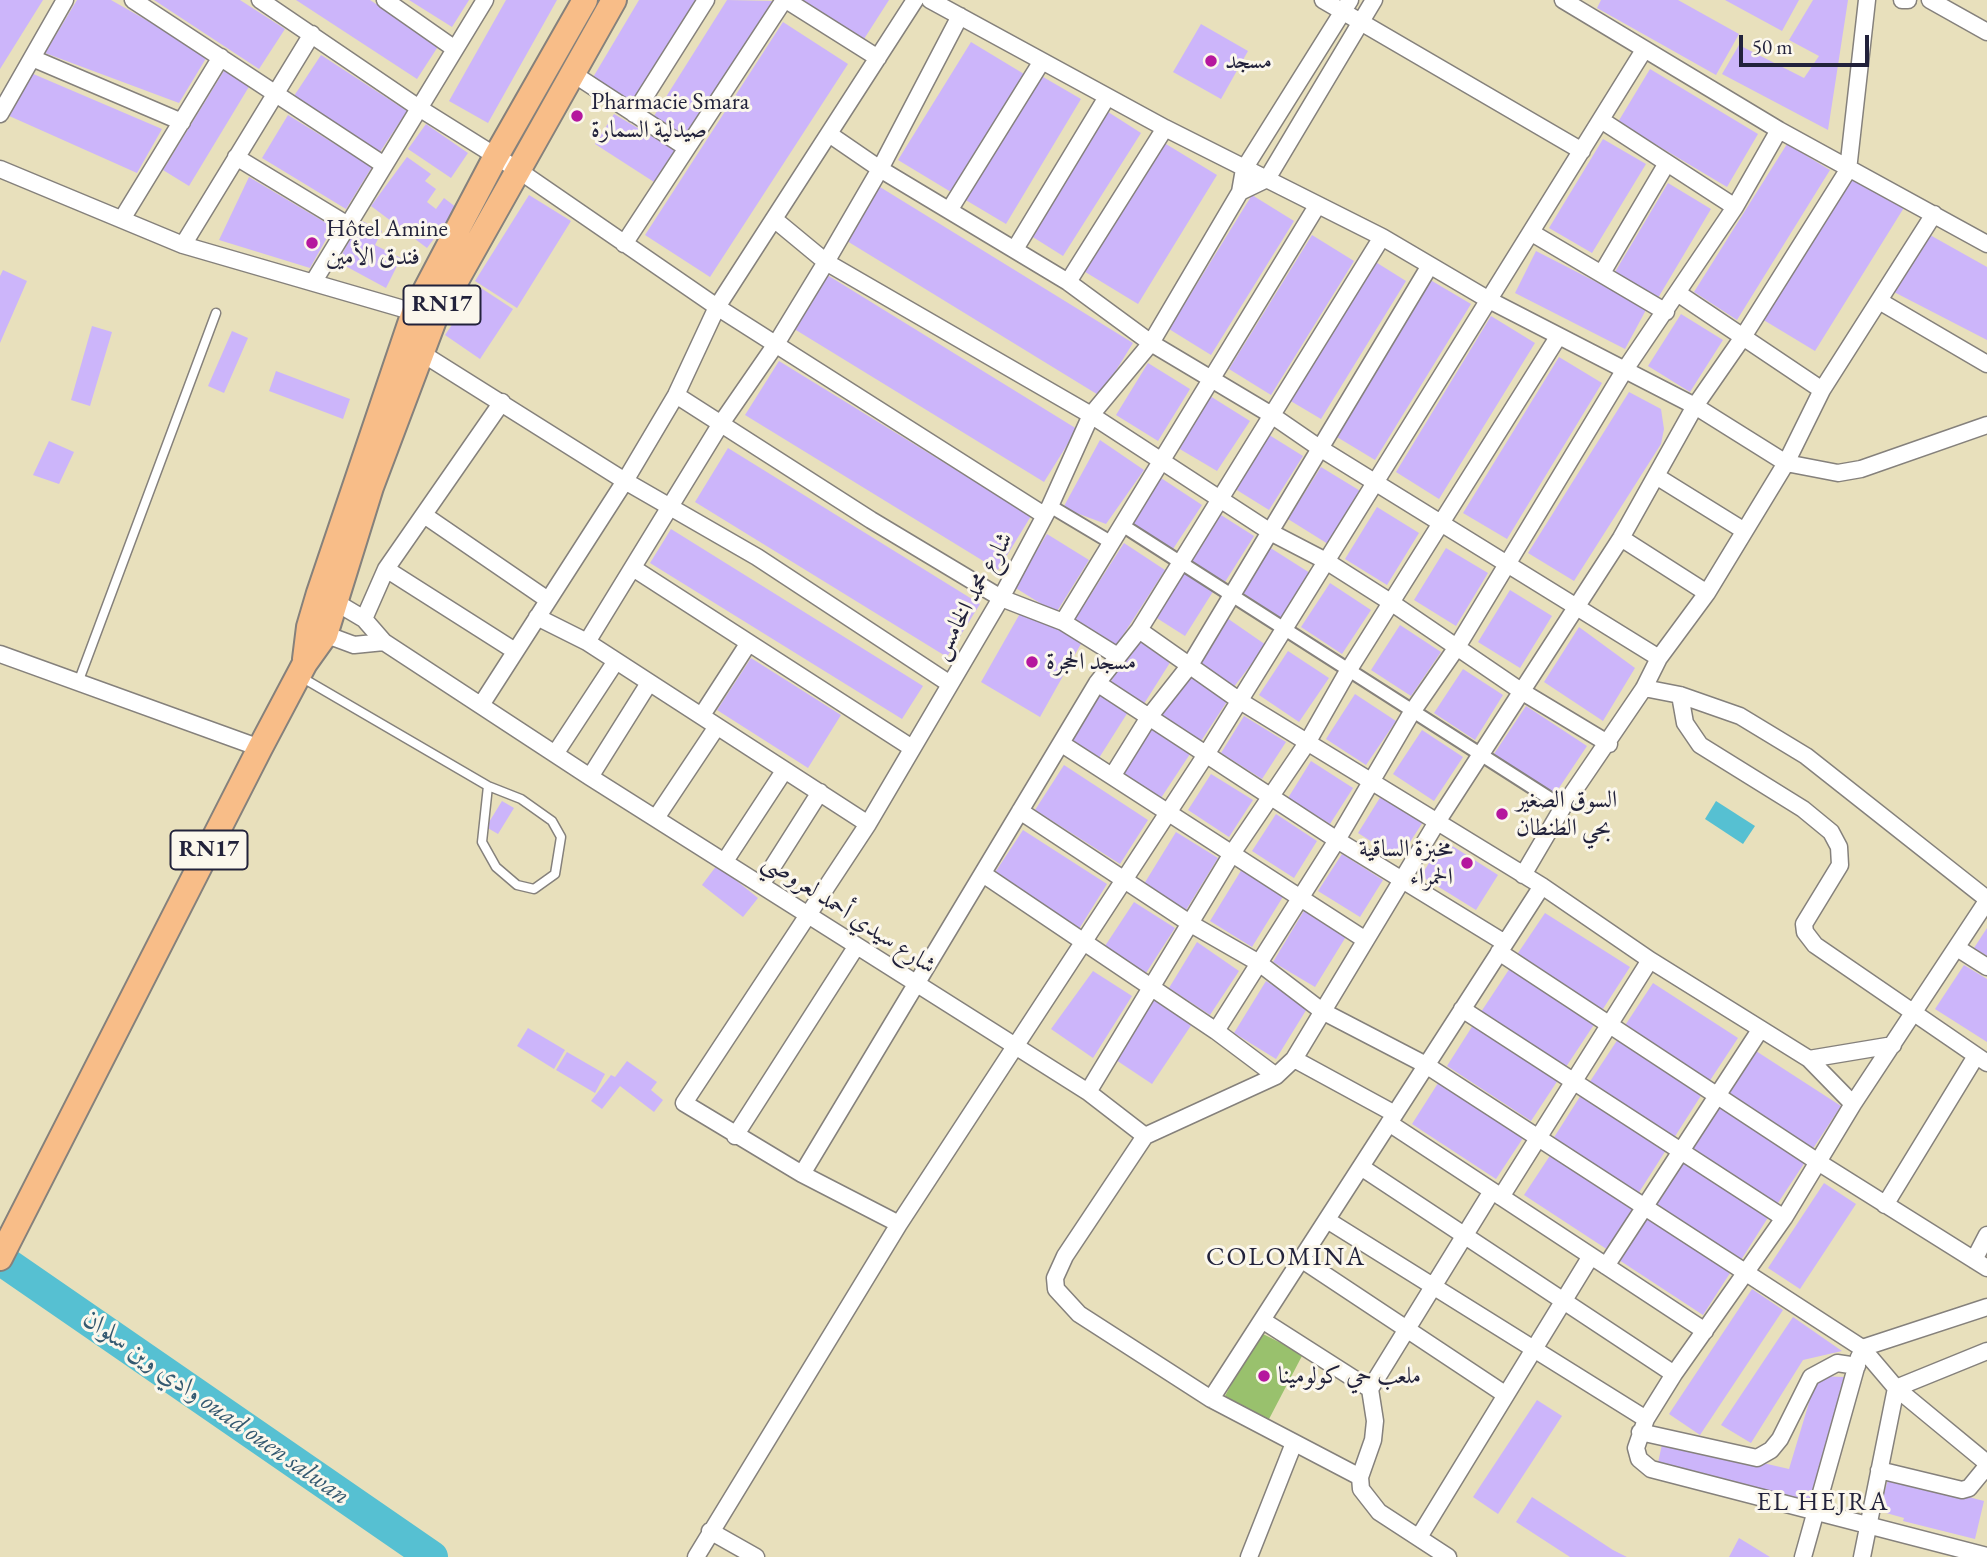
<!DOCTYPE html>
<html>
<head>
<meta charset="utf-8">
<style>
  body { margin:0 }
  #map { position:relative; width:1987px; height:1557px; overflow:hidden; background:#e8e0bc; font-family:"EB Garamond",serif }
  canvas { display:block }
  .scale { position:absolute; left:1739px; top:35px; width:130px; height:32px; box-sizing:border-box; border:4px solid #22223b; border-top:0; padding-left:9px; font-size:21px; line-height:24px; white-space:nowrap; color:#22223b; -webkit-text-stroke:5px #fbf7ec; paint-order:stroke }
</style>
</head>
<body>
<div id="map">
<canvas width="1987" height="1557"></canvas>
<div class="scale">50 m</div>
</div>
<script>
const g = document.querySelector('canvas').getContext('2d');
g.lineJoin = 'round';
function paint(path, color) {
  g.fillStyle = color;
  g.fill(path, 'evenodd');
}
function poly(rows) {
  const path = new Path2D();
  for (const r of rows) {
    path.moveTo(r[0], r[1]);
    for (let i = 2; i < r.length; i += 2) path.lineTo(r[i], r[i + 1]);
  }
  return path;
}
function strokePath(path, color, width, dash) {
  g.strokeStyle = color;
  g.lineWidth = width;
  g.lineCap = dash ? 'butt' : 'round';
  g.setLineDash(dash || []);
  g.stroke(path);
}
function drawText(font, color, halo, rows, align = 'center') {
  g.font = font + ' "EB Garamond",Amiri,serif';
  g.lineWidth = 6;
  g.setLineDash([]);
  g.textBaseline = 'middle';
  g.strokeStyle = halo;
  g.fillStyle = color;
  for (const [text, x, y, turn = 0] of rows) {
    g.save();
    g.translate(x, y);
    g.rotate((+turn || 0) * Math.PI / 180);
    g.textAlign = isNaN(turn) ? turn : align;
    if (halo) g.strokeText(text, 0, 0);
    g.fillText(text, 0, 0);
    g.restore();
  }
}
paint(poly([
  [1259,1332,1303,1354,1268,1421,1224,1398]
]), '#99c16d');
paint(poly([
  [1716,801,1755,826,1743,844,1705,819]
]), '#56c0d2');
strokePath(poly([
  [0,1259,432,1557]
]), '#56c0d2', 32);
paint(poly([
  [0,0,43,0,0,69],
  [77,0,111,0,208,55,179,103,45,53],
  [154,0,240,0,285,29,259,69],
  [296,0,370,0,439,45,417,79],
  [409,0,469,0,452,27],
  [506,0,557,0,488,123,449,101],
  [639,0,696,0,634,104,592,79],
  [727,0,773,1,687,137,654,116],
  [802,0,889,0,864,39],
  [1601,0,1678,0,1739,34,1716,75,1597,8],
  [1725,0,1799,0,1782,31],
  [1813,0,1848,0,1828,130,1722,74,1739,45,1804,78,1819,56,1789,40],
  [783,22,848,64,710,277,645,235],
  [1201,24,1248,51,1221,99,1173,72],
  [971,42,1024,74,951,192,898,160],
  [321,55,407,111,380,152,294,96],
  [225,69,250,85,189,186,163,170],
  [1650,69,1758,134,1727,187,1618,122],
  [31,73,162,129,137,173,7,115],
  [1038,74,1081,99,1006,224,964,199],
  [1105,110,1141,133,1063,256,1028,234],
  [614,114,675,150,654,182,595,144],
  [288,115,372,167,346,209,262,158],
  [426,124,468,153,451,178,408,149],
  [1603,139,1646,164,1592,253,1549,228],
  [1161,141,1217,175,1138,304,1082,270],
  [1787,144,1830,170,1737,320,1694,292],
  [407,157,431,174,425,181,436,189,427,202,436,209,444,198,457,208,427,248,371,206],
  [1848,170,1905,206,1815,351,1757,316],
  [249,177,333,227,310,268,219,240],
  [1668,183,1711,209,1658,298,1615,272],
  [880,187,1133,343,1100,396,847,241],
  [529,195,571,221,517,308,475,281],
  [1252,195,1294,221,1211,355,1169,329],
  [360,220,382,231,375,245,401,258,386,288,338,262],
  [1312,235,1354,261,1271,395,1229,369],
  [1930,235,1987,267,1987,340,1894,292],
  [1536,251,1647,308,1625,349,1515,293],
  [1374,261,1406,281,1321,419,1289,400],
  [3,270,27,281,0,343,0,276],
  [824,273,1077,429,1044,482,791,327],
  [1427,278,1471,304,1375,460,1332,434],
  [478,286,513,309,480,359,445,335],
  [1681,314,1723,340,1690,392,1648,366],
  [1491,316,1535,343,1439,499,1396,472],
  [92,326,112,332,90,406,71,400],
  [232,331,248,338,224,393,208,386],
  [1559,357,1602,383,1507,539,1463,513],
  [779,361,1031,516,998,570,745,415],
  [1148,363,1190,389,1158,441,1116,415],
  [276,371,350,399,343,419,269,391],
  [1629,392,1661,409,1664,429,1661,444,1574,581,1528,553],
  [1210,396,1250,421,1217,471,1178,448],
  [1266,433,1303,456,1269,510,1232,487],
  [1100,440,1144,470,1106,524,1063,508],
  [49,441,74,452,59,484,33,475],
  [728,448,980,604,947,657,695,502],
  [1321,467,1362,492,1328,544,1288,519],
  [1161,478,1202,505,1173,549,1132,523],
  [1377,507,1419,533,1387,585,1345,559],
  [1221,515,1254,536,1225,582,1192,561],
  [671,529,923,686,902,719,650,563],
  [1047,534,1089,560,1056,613,1014,587],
  [1124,543,1165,570,1116,646,1075,619],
  [1269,547,1310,573,1281,618,1240,591],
  [1446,548,1488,573,1456,626,1414,600],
  [1181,570,1214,590,1185,636,1152,615],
  [1330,583,1371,610,1342,654,1301,627],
  [1510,590,1552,616,1520,668,1478,642],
  [1022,610,1082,642,1040,717,981,682],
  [1227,618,1266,645,1233,688,1198,663],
  [1400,625,1441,652,1411,696,1371,670],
  [1579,627,1635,668,1603,721,1544,682],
  [1137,640,1171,661,1142,707,1108,686],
  [1288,651,1329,678,1299,722,1259,695],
  [751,658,841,715,808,768,717,710],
  [1463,669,1503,695,1475,740,1434,713],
  [1187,673,1228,700,1199,744,1158,718],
  [1095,691,1128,712,1099,758,1066,737],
  [1355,694,1396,721,1366,765,1326,739],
  [1526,706,1587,746,1555,794,1494,754],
  [1244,716,1286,742,1262,779,1221,753],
  [1149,727,1190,754,1161,798,1120,771],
  [1422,730,1463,757,1434,801,1393,774],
  [1311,761,1353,788,1330,824,1288,798],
  [1064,765,1148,820,1120,864,1035,810],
  [1211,774,1253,800,1229,837,1188,810],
  [1381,796,1423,822,1399,859,1358,833],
  [502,801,514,808,498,834,486,827],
  [1276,814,1317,841,1294,878,1252,851],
  [1023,830,1107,884,1079,929,994,874],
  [1176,832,1218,858,1186,910,1144,884],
  [1443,840,1498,875,1476,910,1421,876],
  [1342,854,1383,880,1360,917,1318,891],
  [717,865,758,898,743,917,702,885],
  [1242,869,1284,895,1252,947,1210,921],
  [1134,902,1175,928,1146,973,1105,946],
  [1305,909,1347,935,1315,987,1273,962],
  [1545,913,1630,967,1601,1012,1516,956],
  [1987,928,1987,956,1974,948],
  [1197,942,1239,971,1210,1015,1169,988],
  [1964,965,1987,979,1987,1042,1935,1009],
  [1510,968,1595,1023,1566,1067,1481,1012],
  [1093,971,1132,996,1093,1058,1051,1029],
  [1266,981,1308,1007,1276,1059,1234,1033],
  [1653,983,1738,1038,1709,1082,1624,1027],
  [1152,993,1194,1021,1152,1084,1110,1056],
  [1475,1022,1560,1077,1531,1121,1447,1066],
  [528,1028,565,1050,554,1069,517,1046],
  [1618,1039,1702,1094,1674,1138,1589,1083],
  [1756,1051,1841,1106,1812,1150,1727,1095],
  [567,1052,605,1074,595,1093,556,1070],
  [627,1061,657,1082,651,1090,663,1100,654,1112,620,1086,602,1109,591,1101,611,1075,615,1077],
  [1440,1080,1525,1135,1496,1179,1412,1124],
  [1581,1095,1666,1150,1638,1194,1553,1139],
  [1720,1107,1805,1162,1776,1206,1691,1151],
  [1553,1151,1637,1206,1608,1250,1524,1195],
  [1685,1161,1769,1216,1741,1260,1656,1205],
  [1824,1183,1856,1204,1800,1289,1768,1268],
  [1647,1215,1732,1270,1703,1315,1619,1260],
  [1752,1289,1783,1310,1700,1435,1669,1414],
  [1793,1317,1842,1351,1803,1360,1751,1443,1721,1425],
  [1817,1376,1844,1377,1811,1501,1657,1467,1663,1440,1789,1469],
  [1537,1400,1562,1416,1498,1514,1473,1497],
  [1889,1476,1984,1501,1975,1539,1903,1521,1904,1518,1879,1511],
  [1532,1497,1613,1550,1627,1557,1570,1557,1516,1522],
  [1739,1538,1770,1557,1729,1557]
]), '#ccb5fa');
const service = poly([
  [301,677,488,786,521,799,552,821,561,837,555,874,534,889,517,885,496,867,482,842,488,786],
  [79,680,216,313]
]);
const pedestrian = poly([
  [1050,506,1112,543],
  [1122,525,1563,807]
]);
const minor = poly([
  [133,0,384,165],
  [260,0,419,108,518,170,717,307,1044,515],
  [385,0,455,49],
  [786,0,878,58],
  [930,0,1165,128,1382,237,1489,300,1695,406,1786,463,1838,473,1861,469,1987,425],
  [1323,0,1582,151],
  [1563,0,1779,130,1987,244],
  [1902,0,1908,0],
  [1930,0,1987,32],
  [32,58,182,122],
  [572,73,687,148],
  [0,114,65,0],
  [634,114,706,0],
  [1601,120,1735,207],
  [829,134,880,169,1068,282,1151,343,1270,414,1318,447,1659,658],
  [236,157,348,225],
  [0,169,183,245,414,312],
  [1240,192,1267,179,1374,0],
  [950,209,1042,61],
  [122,219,221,57],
  [774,219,826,262,1091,415,1272,533,1326,561,1392,603,1521,691,1609,744],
  [1532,233,1666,312],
  [624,244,784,0],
  [183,245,312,34],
  [1015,249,1107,97],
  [1602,273,1667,163],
  [314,281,485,0],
  [1068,282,1165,128],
  [1679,294,1822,390],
  [1881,302,1987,364],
  [423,354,625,481,757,557,950,684],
  [676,395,871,520,1001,598,1063,622,1116,655],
  [1656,476,1743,530],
  [424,515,548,600],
  [1621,538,1707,593],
  [633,568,912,748],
  [386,569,515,651],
  [327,597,364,619,384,642,590,777,1088,1092,1145,1136],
  [537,617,587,642,868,824],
  [364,619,386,569,502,402],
  [1063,622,1317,206],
  [1139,630,1240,701,1542,886,1650,960,1809,1059,1853,1104],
  [319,632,354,645,384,642],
  [587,642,720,425,776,344,826,262,880,169,960,16],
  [0,654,260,748],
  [1097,683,1337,840,1505,943],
  [1644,688,1680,695,1740,716,1806,756,1987,899],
  [1680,695,1685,723,1700,745,1803,809,1831,832,1839,847,1840,865,1804,924,1805,932,1815,945,1987,1063],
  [481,705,625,481,676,395,717,307,915,0],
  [702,715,748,644],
  [1062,744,1364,939],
  [555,754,616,661],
  [1113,775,1149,717,1190,665,1429,267],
  [590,777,649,683],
  [1020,811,1191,924,1259,963,1322,1011,1426,1065,1862,1348,1896,1388,1987,1463],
  [656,818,716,728],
  [725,861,784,771],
  [983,874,1216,1031,1276,1076],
  [1523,875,1563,807,1644,688,1659,658,1707,593,1786,463,1822,390,1934,214],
  [761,885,820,792],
  [1987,901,1853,1104,1784,1218,1674,1374,1646,1419,1636,1448,1639,1459,1651,1469,1987,1556],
  [1957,948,1987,967],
  [1499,952,1818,1162,1987,1268],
  [1462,1009,1784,1218],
  [1216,1031,1337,840,1412,712,1457,647,1624,371,1735,207,1779,130],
  [1294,1059,1395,1114],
  [1809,1059,1893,1045],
  [1088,1092,1233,852,1307,743,1348,671,1558,337],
  [1389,1123,1705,1331],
  [735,1136,856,947],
  [1145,1136,1276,1076,1294,1059,1437,822,1621,538,1695,406,1743,337,1848,170,1867,0],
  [1145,1136,1065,1256,1055,1278,1056,1289,1079,1314,1211,1399,1542,886],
  [1361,1167,1674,1374],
  [802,1174,1097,683,1139,630,1382,237],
  [1501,1197,1650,960],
  [1885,1205,1976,1056],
  [1327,1220,1646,1419],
  [899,1224,802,1174,684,1103,868,824,1001,598,1050,506,1091,415,1151,343,1240,192,1244,169,1350,0],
  [1301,1259,1506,1395],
  [1974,1260,1987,1235],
  [1606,1266,1760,1030],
  [1262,1320,1370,1389,1375,1421,1373,1440,1360,1477,1361,1489,1379,1512,1448,1557],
  [1862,1348,1987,1307],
  [1370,1389,1492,1191],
  [1211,1399,1360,1477],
  [1640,1432,1757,1458,1771,1450,1780,1439,1811,1377,1837,1363,1857,1366],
  [1879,1470,1962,1490,1969,1488,1987,1466],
  [710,1531,756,1557],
  [1419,1537,1591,1256],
  [696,1557,899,1224,1207,753,1644,50],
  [1249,1557,1294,1443],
  [1803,1557,1859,1357],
  [1862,1557,1896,1388,1987,1351]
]);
const primary = poly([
  [305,659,309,627,319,593,414,312,495,158,585,0],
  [0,1258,260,748,305,663,325,635,371,487,434,320,614,0]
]);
strokePath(service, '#85817c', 11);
strokePath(pedestrian, '#85817c', 16);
strokePath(minor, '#85817c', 19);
strokePath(primary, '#85817c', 28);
strokePath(service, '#fff', 8);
strokePath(pedestrian, '#fff', 12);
strokePath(minor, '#fff', 16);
strokePath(primary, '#f8bd88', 24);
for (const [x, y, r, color] of [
  [1211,61,7,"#b5179e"],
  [577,116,7,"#b5179e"],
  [312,243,7,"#b5179e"],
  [1032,662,7,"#b5179e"],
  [1502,814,7,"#b5179e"],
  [1467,863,7,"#b5179e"],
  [1264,1376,7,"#b5179e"]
]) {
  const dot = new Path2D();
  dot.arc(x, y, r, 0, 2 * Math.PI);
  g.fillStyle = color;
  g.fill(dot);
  strokePath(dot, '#fbf7ec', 2.5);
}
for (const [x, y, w] of [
  [442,305,77],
  [209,850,77]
]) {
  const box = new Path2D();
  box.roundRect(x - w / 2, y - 19.5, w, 39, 5);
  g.fillStyle = '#fbf7ec';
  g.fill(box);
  strokePath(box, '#22223b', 2);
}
drawText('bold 23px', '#22223b', null, [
  ["RN17",442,305],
  ["RN17",209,850]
]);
drawText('24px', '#22223b', '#fbf7ec', [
  ["مسجد",1225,61],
  ["Pharmacie Smara",591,102],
  ["صيدلية السمارة",591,130],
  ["Hôtel Amine",326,229],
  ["فندق الأمين",326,257],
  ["مسجد الحجرة",1046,662],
  ["السوق الصغير",1516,800],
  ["بحي الطنطان",1516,828],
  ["مخبزة الساقية",1453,849,"right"],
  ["الحمراء",1453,877,"right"],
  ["ملعب حي كولومينا",1278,1376]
], 'left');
drawText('24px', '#22223b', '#fbf7ec', [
  ["شارع محمد الخامس",973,596,-61],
  ["شارع سيدي أحمد لعروصي",849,914,33]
]);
g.letterSpacing = '2px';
drawText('26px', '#22223b', '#fbf7ec', [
  ["COLOMINA",1286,1258],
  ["EL HEJRA",1823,1503]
]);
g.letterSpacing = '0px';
drawText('italic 26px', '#345970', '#fbf7ec', [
  ["وادي وين سلوان ouad ouen salwan",216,1408,35]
]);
</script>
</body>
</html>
